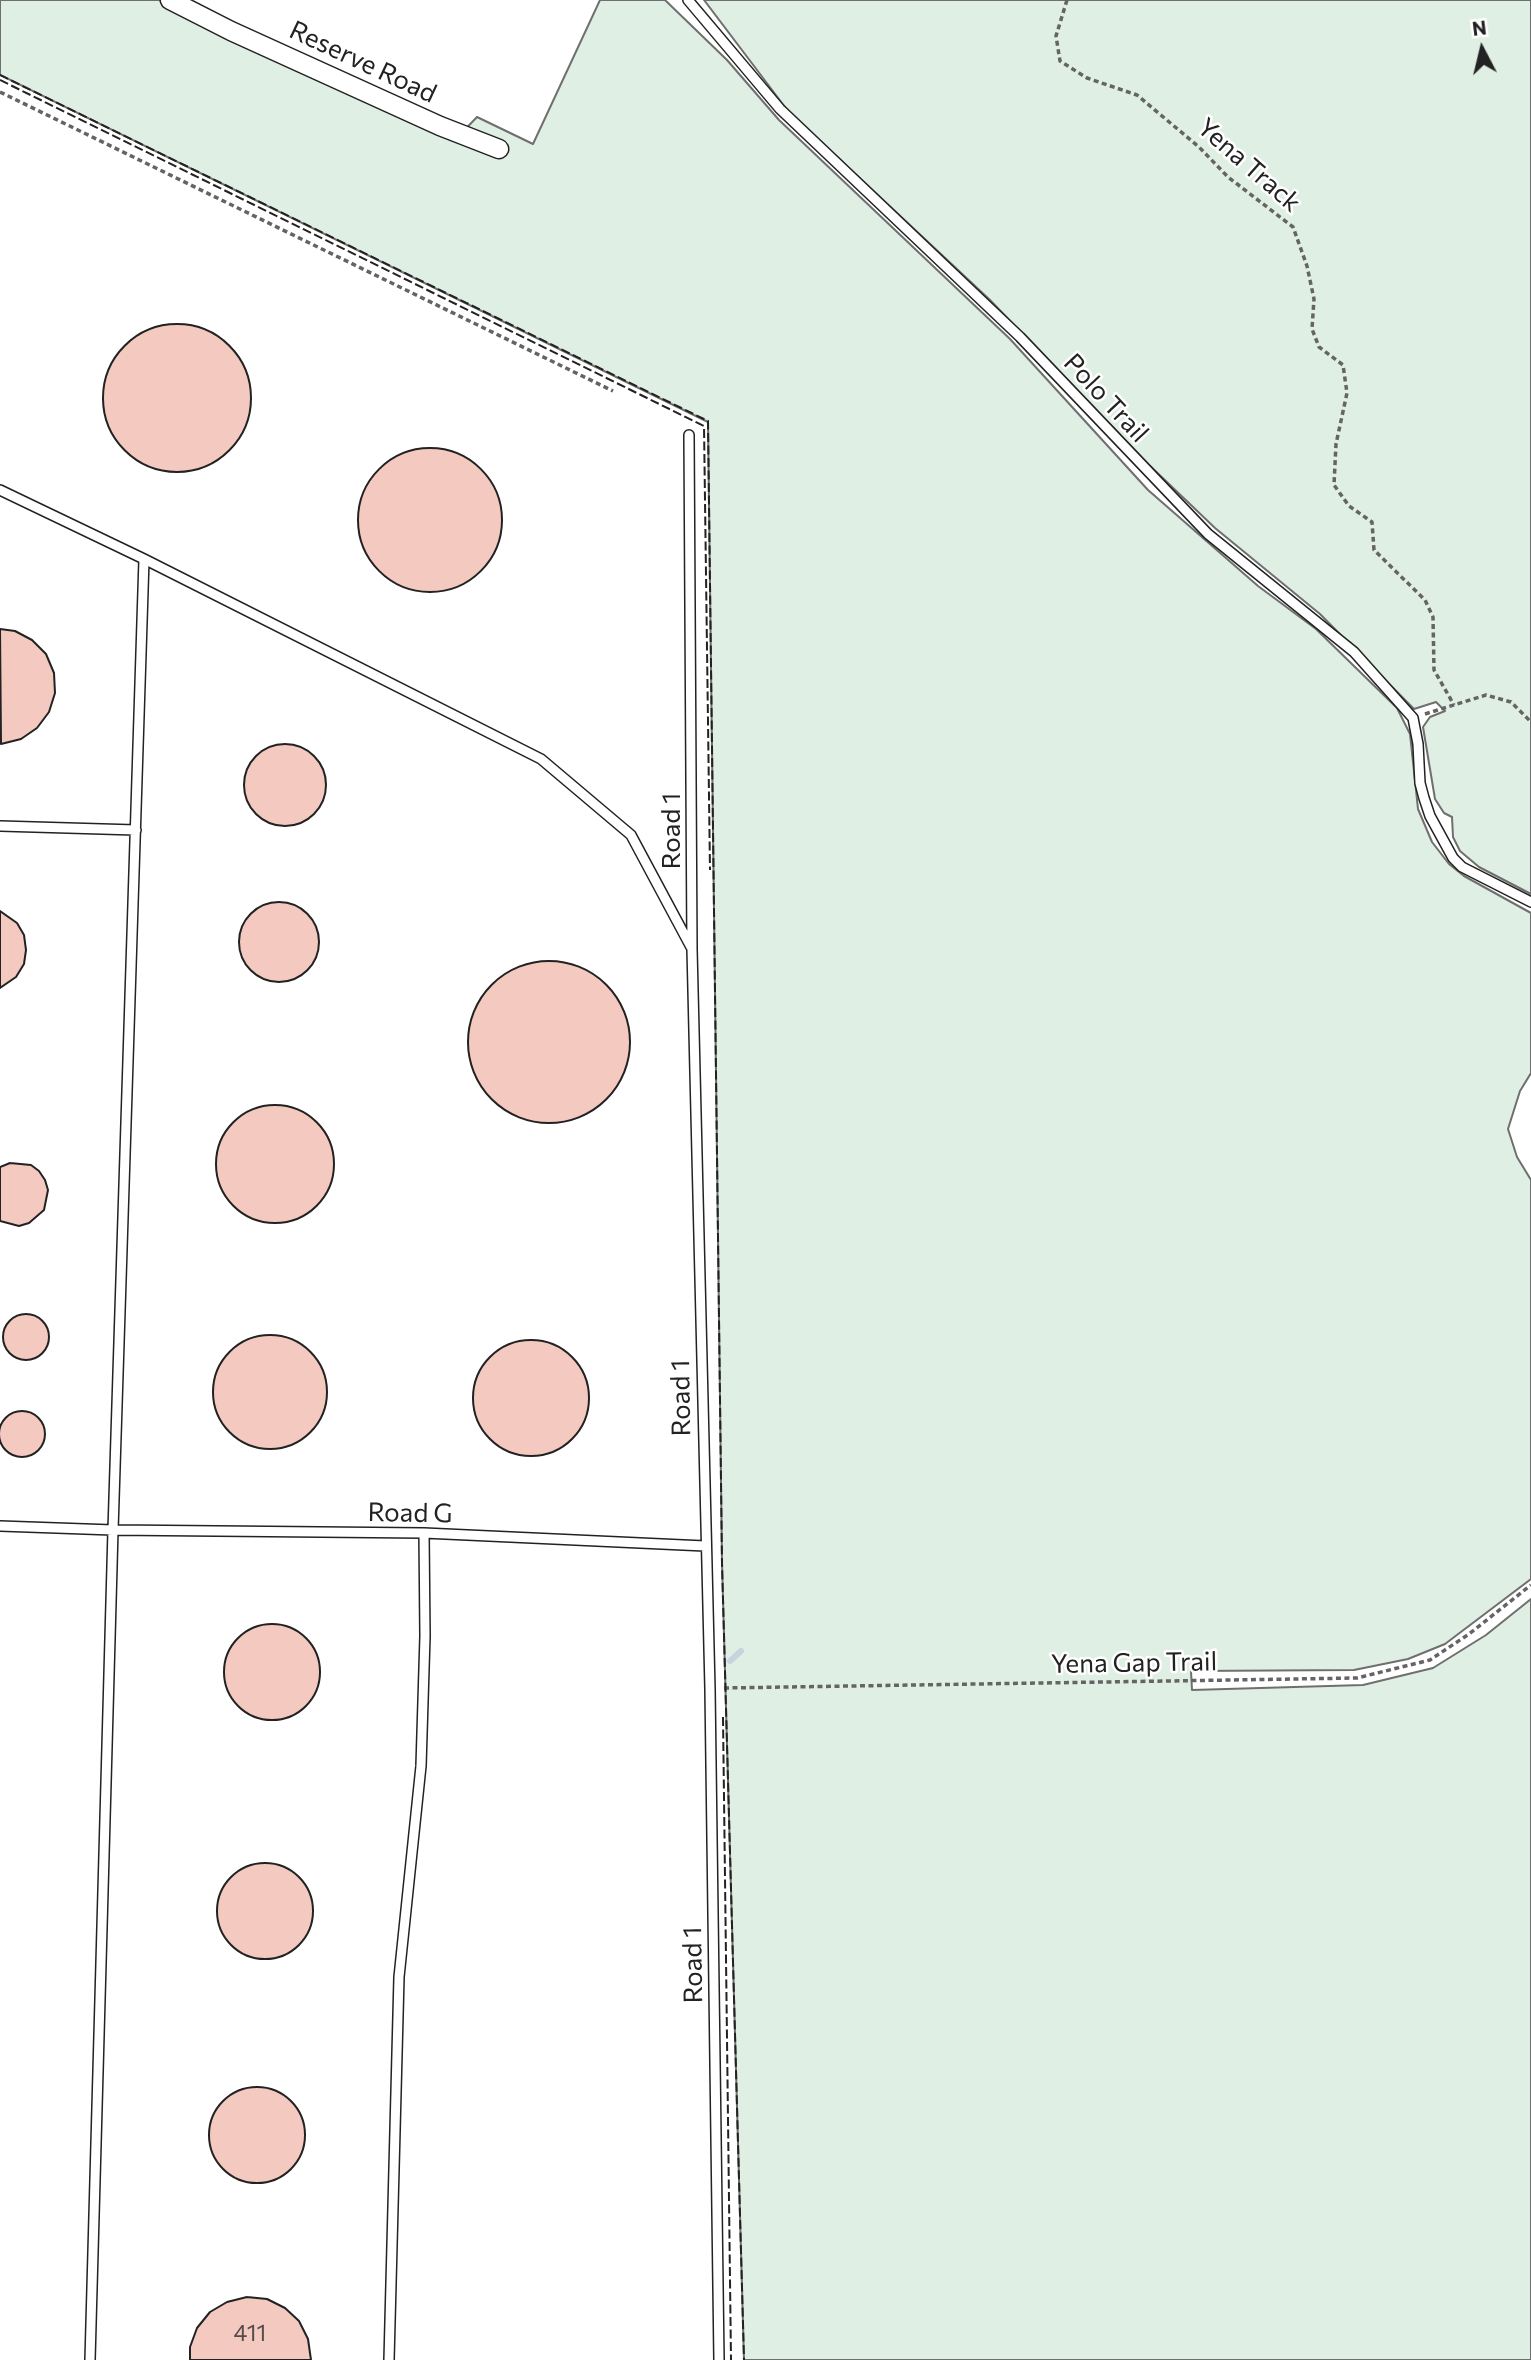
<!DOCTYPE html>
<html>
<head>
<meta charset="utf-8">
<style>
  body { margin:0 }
  #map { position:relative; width:1531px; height:2360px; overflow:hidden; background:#fff; font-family:Commissioner,sans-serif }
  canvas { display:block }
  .north { position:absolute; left:1447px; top:14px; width:70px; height:70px; -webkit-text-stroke:5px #fff; paint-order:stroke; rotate:353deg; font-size:19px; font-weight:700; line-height:28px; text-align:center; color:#222 }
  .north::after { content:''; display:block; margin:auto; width:24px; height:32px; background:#222; clip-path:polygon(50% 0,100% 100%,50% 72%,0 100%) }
</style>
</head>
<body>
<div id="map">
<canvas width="1531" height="2360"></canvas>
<div class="north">N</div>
</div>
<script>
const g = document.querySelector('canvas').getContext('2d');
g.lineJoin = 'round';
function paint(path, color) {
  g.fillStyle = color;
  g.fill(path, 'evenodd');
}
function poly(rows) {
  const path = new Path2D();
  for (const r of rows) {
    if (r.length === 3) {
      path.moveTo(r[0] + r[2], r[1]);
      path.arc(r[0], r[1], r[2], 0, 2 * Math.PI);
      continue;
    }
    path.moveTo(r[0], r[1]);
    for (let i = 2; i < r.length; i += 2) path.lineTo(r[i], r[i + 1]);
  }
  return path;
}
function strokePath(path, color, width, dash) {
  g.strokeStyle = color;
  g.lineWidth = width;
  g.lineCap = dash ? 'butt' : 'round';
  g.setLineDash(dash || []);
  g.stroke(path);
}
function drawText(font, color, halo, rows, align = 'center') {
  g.font = font + ' Commissioner,sans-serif';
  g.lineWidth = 5;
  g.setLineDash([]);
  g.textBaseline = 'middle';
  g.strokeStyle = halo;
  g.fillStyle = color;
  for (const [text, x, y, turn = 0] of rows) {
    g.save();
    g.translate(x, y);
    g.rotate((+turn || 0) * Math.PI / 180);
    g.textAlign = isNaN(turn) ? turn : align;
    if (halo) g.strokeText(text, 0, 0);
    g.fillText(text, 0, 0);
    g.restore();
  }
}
const green = poly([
  [0,0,159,0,454,141,477,117,533,144,600,0,665,0,727,60,779,120,1010,339,1148,490,1258,586,1316,629,1397,708,1410,734,1418,809,1432,842,1449,864,1464,876,1531,913,1531,1073,1520,1091,1508,1129,1517,1157,1531,1180,1531,1579,1445,1644,1408,1659,1354,1670,1191,1671,1192,1690,1363,1685,1433,1668,1486,1635,1531,1599,1531,2360,744,2360,722,1563,708,422,0,75,0,0],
  [704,0,1531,0,1531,894,1479,867,1460,851,1453,837,1452,817,1444,813,1435,799,1423,727,1430,717,1445,711,1436,702,1414,709,1320,614,1215,528,1147,463,990,300,788,111,704,0]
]);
paint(green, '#e0efe3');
strokePath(green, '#6f6f6f', 2);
strokePath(poly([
  [730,1661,741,1651]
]), '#c7d3dd', 6);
const building = poly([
  [177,398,74],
  [430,520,72],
  [0,629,15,631,32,640,46,654,54,673,55,693,49,712,37,728,21,739,1,744,0,629],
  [285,785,41],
  [279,942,40],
  [0,911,17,923,24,935,26,950,24,964,16,977,0,988,0,911],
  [549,1042,81],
  [275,1164,59],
  [10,1163,31,1165,39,1171,45,1180,48,1190,44,1210,29,1223,19,1226,0,1221,0,1167,10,1163],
  [26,1337,23],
  [270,1392,57],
  [531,1398,58],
  [22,1434,23],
  [272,1672,48],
  [265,1911,48],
  [257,2135,48],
  [247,2297,267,2299,285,2308,299,2321,308,2339,311,2360,190,2360,190,2347,197,2328,210,2312,227,2302,247,2297]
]);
paint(building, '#f3c9c0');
strokePath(building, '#222', 2);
const service = poly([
  [688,0,780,109,1020,337,1208,534,1354,652,1413,718,1418,744,1420,783,1424,798,1430,816,1453,858,1462,867,1531,902],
  [689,435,692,949,710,1689,719,2360],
  [0,490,144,559,541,759,631,835,691,947],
  [0,826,136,830],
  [0,1526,113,1530,424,1533,705,1546],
  [90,2360,113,1530,144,559],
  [389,2360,399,1977,421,1766,425,1636,424,1533]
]);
const minor = poly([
  [170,0,231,31,440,126,499,149]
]);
strokePath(service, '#222', 12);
strokePath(minor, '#222', 21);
strokePath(poly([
  [1067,0,1056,36,1060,61,1087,78,1137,95,1199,147,1228,177,1293,227,1307,266,1314,299,1312,329,1319,347,1343,365,1347,393,1336,444,1334,485,1349,506,1372,522,1374,550,1425,600,1433,617,1434,670,1454,705],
  [0,92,613,391],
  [1425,714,1486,695,1511,702,1531,722],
  [724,1688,1357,1678,1430,1660,1469,1634,1531,1585]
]), '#646464', 3.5, [5, 3.5]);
strokePath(service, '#fff', 9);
strokePath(minor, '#fff', 18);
strokePath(poly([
  [0,75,708,421,722,1563,744,2360],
  [0,80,704,426,710,870],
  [723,1717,731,2360]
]), '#222', 2, [9, 3.5]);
drawText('23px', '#564c4a', null, [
  ["411",250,2333]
]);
drawText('26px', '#222', '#fff', [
  ["Reserve Road",363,62,25],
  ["Yena Track",1249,165,41],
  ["Polo Trail",1106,398,47],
  ["Road 1",671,831,-90],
  ["Road 1",681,1398,-91],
  ["Road G",410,1513,1],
  ["Yena Gap Trail",1134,1663,-1],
  ["Road 1",693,1965,-91]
]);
</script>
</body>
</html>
